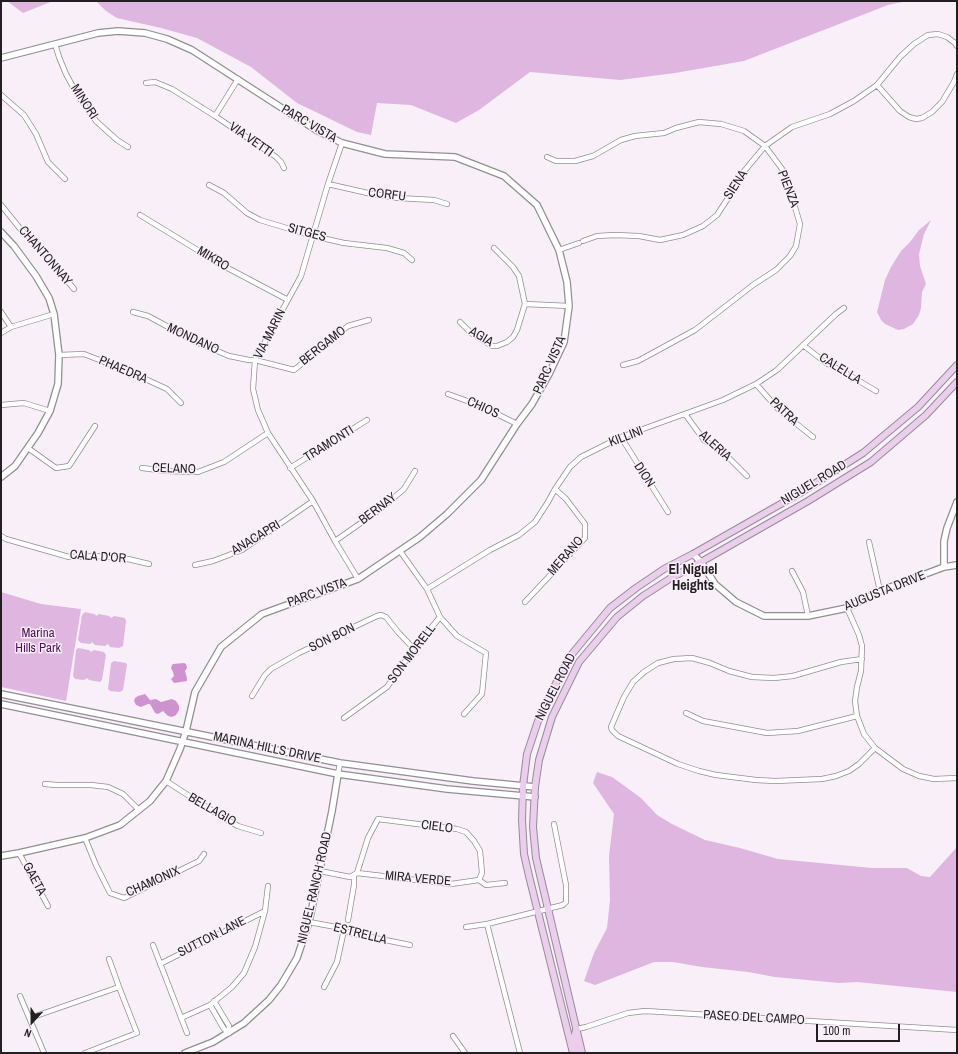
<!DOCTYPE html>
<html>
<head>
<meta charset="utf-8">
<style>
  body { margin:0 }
  #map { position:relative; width:958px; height:1054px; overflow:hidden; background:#f8eff8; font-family:"Archivo Narrow",sans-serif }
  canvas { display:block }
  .frame { position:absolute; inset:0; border:2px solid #221e22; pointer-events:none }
  .north { position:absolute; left:12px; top:1002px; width:40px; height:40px; -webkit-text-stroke:3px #f8eff8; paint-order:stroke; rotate:201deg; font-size:11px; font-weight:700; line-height:16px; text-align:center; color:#221e22 }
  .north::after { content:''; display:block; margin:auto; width:14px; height:18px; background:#221e22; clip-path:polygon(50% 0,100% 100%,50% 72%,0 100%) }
  .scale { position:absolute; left:816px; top:1024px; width:84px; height:18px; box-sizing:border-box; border:2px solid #221e22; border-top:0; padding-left:5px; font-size:12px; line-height:14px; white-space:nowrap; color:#221e22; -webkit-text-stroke:3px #f8eff8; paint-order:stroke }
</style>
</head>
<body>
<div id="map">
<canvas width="958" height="1054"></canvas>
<div class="frame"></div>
<div class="north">N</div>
<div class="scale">100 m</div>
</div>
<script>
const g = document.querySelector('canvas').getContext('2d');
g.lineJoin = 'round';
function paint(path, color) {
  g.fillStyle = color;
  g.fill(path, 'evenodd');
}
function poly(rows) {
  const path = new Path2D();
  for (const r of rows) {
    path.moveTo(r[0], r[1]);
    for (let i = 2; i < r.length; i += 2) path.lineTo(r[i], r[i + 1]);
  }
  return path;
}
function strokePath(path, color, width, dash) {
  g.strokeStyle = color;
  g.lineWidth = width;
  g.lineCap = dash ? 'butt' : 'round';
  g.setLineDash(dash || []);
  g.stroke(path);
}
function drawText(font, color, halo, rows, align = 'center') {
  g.font = font + ' "Archivo Narrow",sans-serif';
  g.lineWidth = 3;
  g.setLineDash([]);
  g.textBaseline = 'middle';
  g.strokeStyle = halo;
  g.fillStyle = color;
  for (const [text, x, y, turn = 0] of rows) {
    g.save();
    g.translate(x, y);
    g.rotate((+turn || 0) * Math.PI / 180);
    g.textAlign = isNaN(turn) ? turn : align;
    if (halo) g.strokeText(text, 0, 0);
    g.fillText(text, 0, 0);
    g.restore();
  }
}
paint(poly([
  [7,1,53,1,23,13],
  [96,1,907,1,888,5,744,61,675,73,620,80,530,72,479,110,456,123,411,105,377,103,371,135,357,132,297,103,251,67,197,38,161,28,117,18,106,11],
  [931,220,924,234,919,254,920,266,926,284,922,292,921,308,919,315,913,324,904,329,898,330,885,324,881,320,877,312,885,280,891,267,901,251,910,242,919,230],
  [1,592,41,604,81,609,66,701,1,687],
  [85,612,94,614,97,616,99,614,109,616,111,618,114,616,125,618,126,621,123,646,119,648,110,647,108,644,105,646,95,645,92,642,90,644,81,643,78,640,82,615],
  [78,648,89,650,91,652,94,650,104,652,106,655,102,680,100,682,89,680,87,678,84,680,75,679,73,676,76,650],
  [114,661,126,663,127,665,123,690,120,692,110,691,108,689,111,663],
  [597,772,612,777,641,798,657,815,672,824,705,840,740,848,778,859,872,868,907,868,921,876,930,877,957,847,957,992,857,982,839,983,775,977,748,972,702,967,673,962,654,962,595,985,584,981,594,953,607,928,610,900,609,856,614,814,593,783]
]), '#deb6e0');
paint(poly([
  [184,663,186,664,187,668,185,671,187,678,187,681,174,683,171,679,174,676,173,672,171,668,172,665,173,664],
  [145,694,150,700,156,699,161,702,172,699,176,701,179,706,179,710,176,715,172,717,168,716,163,711,158,714,155,713,150,704,148,704,141,707,136,705,134,701,135,698,138,696]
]), '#ce92d1');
const minor = poly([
  [55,44,59,57,66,74,78,96,96,121,117,140,128,147],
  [957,46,955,43,947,37,938,34,928,35,914,44,900,57,877,85,900,111,909,117,916,119,922,118,932,112,942,102,954,82,957,74],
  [146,83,155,82,172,89,215,116,276,157,281,162,284,168],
  [1,95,24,115,36,134,48,162,65,179],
  [215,116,238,79],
  [342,143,328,184,301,276,255,360,253,389,258,410,268,433,313,501,335,541,358,579],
  [547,157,556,161,575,161,593,156,621,140,635,136,664,133,676,128,699,122,721,124,744,131,765,146,785,173,800,224,796,246,790,256,776,270,753,285,695,330,638,361,623,365],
  [328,184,372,194,398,198,434,200,447,204],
  [209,185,224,193,247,213,260,220,313,236,344,243,387,248,404,253,412,260],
  [1,205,22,231,32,239,51,261,74,289],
  [140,215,222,265,288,300],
  [583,241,597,236,615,235,639,236,660,240,683,235,703,226,717,215,734,189,741,175,765,146,792,127,830,114,854,101,877,85],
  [559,250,579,243],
  [525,304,569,306],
  [1,312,11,327],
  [133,312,148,316,196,342,229,356,249,360,255,360,294,370,348,326,369,320],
  [460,322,471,333,492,346,497,346,507,342,513,337,517,330,525,304,519,276,513,267,494,248],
  [1,333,11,327,54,314],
  [803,345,826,363,844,372,876,391],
  [59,355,84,354,130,372,167,389,181,403],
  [756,384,779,410,813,437],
  [448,394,481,406,517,424],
  [1,405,24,403,50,411],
  [685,414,704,440,724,453,747,476],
  [621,437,668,512],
  [28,448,56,468,69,466,95,426],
  [142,468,166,471,198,472,224,462,268,433],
  [290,468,367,420],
  [1,536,6,539,69,557,100,556,128,559,149,564],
  [335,541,378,511,404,489,415,471],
  [869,542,880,591],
  [400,551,427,589,440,617,457,636,486,653,482,694,464,714],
  [195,565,213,561,242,550,313,501],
  [792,571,803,592,808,616],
  [427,589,490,550,519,535,535,522,548,502,555,489,570,467,581,457,621,437,723,400,756,384,777,370,836,314,844,308],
  [525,602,585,538,585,524,566,499,555,489],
  [847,608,859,635,862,646,861,671,857,687,855,701,857,716,864,734,875,748,903,769,919,776,934,779,957,778],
  [862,659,841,662,793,676,774,678,752,677,729,671,710,663,692,658,674,659,658,663,644,672,633,682,624,697,611,727,612,730,618,736,678,764,699,771,716,775,756,780,775,781,822,779,836,776,849,771,859,764,875,748],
  [252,696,265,675,271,669,299,653,377,616,381,615,386,617,398,632,414,649],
  [686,713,703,721,767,733,798,731,857,716],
  [344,718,387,687,414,649,440,617],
  [338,774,340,763],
  [166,781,225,819,238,826,261,833],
  [45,784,56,785,91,785,108,787,123,794,138,809],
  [85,838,96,865,110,893,124,898,199,861,204,854],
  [19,853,48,906],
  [320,871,350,877,357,873,451,884,479,880,486,885,505,883],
  [357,873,368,838,378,819,457,829,466,832,474,841,480,851,482,873,479,880],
  [348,920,354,885,354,876],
  [309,922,336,927,350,933,410,945],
  [487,924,520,1053],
  [466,927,487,924,563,905,566,902,566,885,554,824],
  [153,945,187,1033],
  [160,964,265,911,268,886],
  [324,987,337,962,344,930],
  [20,996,44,1053],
  [214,1001,229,1026,229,1033],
  [210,1005,224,1029,229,1033],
  [30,1018,119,987],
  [181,1018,210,1005,232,987,244,973,255,947,265,911],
  [577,1029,586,1027,628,1013,645,1011,957,1030],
  [453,1036,465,1053],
  [85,1053,137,1033,119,987,109,959]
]);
const tertiary = poly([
  [1,58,98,33,118,31,145,33,167,39,192,50,316,130,342,143,385,154,455,157,504,176,537,205,559,250,567,282,569,306,564,342,549,374,532,404,517,424,481,480,447,514,420,537,358,579,262,614,221,647,195,692,186,731,180,749,166,781,150,801,120,825,85,838,19,853,1,856],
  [1,232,14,246,36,276,49,298,54,314,59,355,58,384,50,411,38,433,15,466,1,477],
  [693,554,701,562,715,584,736,602,764,616,808,616,847,608,880,591,944,567,957,565],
  [944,567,944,541,947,528,957,502],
  [1,694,340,763,473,781,535,787],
  [1,704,338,774,447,789,535,797],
  [185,1053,213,1042,244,1023,269,1000,281,985,297,958,309,922,332,811,338,774]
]);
const secondary = poly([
  [576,1030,574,1038,577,1053],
  [573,1053,529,876,524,854,522,820,523,786,527,754,538,721,558,679,572,654,610,608,636,588,664,569,693,554,800,493,863,453,918,407,957,365],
  [582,1053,536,858,533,827,535,787,539,760,552,717,579,662,617,617,643,596,671,578,701,562,808,501,871,462,926,415,957,382]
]);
strokePath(minor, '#958d95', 6);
strokePath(tertiary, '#958d95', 8);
strokePath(secondary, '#958d95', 8);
strokePath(minor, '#fff', 4.5);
strokePath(tertiary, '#fff', 5.5);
strokePath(secondary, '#eaceec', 6);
drawText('13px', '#221e22', '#f8eff8', [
  ["MINORI",84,102,57],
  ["PARC VISTA",309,124,30],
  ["VIA VETTI",251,140,35],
  ["SIENA",736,185,-57],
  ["PIENZA",788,189,69],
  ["CORFU",387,195,7],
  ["SITGES",307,233,15],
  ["CHANTONNAY",45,256,49],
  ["MIKRO",213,259,31],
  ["VIA MARIN",270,334,-63],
  ["AGIA",481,337,31],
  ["MONDANO",193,339,25],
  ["BERGAMO",323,346,-38],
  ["PARC VISTA",550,365,-66],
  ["CALELLA",840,369,32],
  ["PHAEDRA",123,370,23],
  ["CHIOS",483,408,24],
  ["PATRA",784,412,43],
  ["KILLINI",626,437,-21],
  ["TRAMONTI",329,444,-32],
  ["ALERIA",715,446,42],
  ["CELANO",174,469,2],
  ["DION",644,475,57],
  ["NIGUEL ROAD",814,483,-31],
  ["BERNAY",378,509,-37],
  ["ANACAPRI",256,538,-31],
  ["MERANO",566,556,-49],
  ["CALA D'OR",98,557,4],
  ["AUGUSTA DRIVE",885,591,-22],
  ["PARC VISTA",317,593,-20],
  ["SON BON",332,638,-26],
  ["SON MORELL",412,654,-53],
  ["NIGUEL ROAD",556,687,-63],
  ["MARINA HILLS DRIVE",267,748,12],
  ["BELLAGIO",212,810,30],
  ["CIELO",437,827,7],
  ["GAETA",34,879,61],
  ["MIRA VERDE",418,879,5],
  ["CHAMONIX",153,882,-24],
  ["NIGUEL RANCH ROAD",315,888,-77],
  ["ESTRELLA",360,934,14],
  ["SUTTON LANE",212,937,-27],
  ["PASEO DEL CAMPO",754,1018,3]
]);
drawText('13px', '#560d5c', '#f8eff8', [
  ["Marina",38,634],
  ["Hills Park",38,649]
]);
drawText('bold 14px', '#221e22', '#f8eff8', [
  ["El Niguel",693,570],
  ["Heights",693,586]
]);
</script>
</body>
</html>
